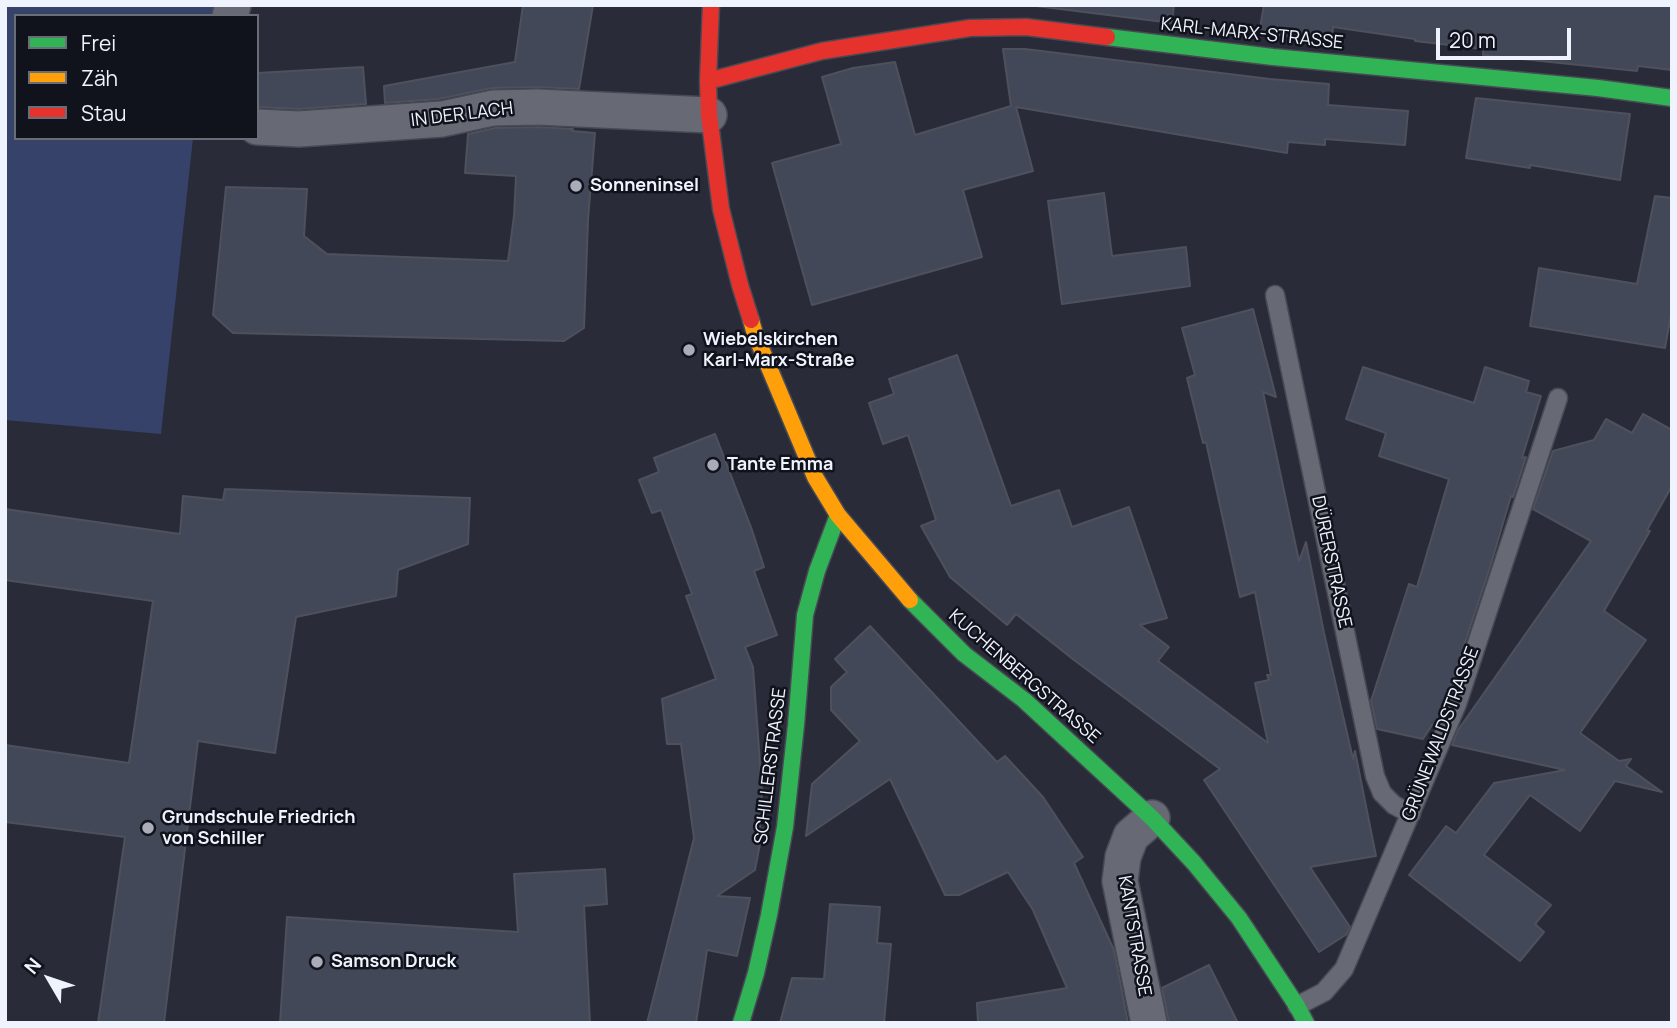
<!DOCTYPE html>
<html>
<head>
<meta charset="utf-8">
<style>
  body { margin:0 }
  #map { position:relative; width:1677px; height:1028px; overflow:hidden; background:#292c38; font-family:Manrope,sans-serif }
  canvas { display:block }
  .frame { position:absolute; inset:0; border:7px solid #eff3fe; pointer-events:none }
  .legend { position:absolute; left:14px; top:14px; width:245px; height:126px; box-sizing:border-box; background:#10131c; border:2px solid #696d76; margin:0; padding:9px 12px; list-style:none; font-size:21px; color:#eff3fe }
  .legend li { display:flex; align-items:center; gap:14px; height:35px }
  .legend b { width:35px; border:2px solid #696d76 }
  .north { position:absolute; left:14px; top:944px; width:70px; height:70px; -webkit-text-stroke:5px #10131c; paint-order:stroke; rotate:309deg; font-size:19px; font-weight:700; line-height:28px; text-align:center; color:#eff3fe }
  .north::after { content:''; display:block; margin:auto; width:24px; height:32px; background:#eff3fe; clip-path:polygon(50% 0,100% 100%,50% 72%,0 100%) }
  .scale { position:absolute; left:1436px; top:28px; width:135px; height:32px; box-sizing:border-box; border:4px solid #eff3fe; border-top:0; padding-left:9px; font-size:21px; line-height:24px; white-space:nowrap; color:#eff3fe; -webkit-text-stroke:5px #10131c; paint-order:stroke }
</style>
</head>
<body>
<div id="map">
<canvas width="1677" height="1028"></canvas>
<div class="frame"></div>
<ul class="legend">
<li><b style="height:9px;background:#30b455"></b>Frei</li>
<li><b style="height:9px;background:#ff9f0a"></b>Zäh</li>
<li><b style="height:9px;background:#e5322d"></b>Stau</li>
</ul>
<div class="north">N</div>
<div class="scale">20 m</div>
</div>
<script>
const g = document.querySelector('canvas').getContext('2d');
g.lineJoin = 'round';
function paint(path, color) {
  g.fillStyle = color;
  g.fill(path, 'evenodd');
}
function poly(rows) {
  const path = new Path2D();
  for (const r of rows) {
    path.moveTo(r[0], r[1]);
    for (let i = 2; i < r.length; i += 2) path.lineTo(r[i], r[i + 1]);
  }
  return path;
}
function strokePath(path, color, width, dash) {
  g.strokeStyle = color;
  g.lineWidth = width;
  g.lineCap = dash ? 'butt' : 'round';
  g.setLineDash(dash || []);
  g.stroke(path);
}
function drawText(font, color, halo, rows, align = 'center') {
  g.font = font + ' Manrope,sans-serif';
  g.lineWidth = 5;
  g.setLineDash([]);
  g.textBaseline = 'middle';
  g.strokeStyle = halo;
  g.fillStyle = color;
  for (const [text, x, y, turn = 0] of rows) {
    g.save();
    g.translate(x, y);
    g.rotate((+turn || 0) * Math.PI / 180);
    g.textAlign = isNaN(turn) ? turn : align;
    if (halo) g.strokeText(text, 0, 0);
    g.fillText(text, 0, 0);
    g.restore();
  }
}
paint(poly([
  [5,5,216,5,213,16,16,16,16,138,193,138,161,434,5,420]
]), '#364269');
const building = poly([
  [523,5,593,5,579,89,538,87,492,88,439,99,385,103,384,86,515,62,523,5],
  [1028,5,1174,5,1172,23,1028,5],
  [1264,5,1672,5,1672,70,1638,66,1637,71,1483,55,1483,49,1415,41,1415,39,1333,27,1332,41,1259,33,1264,5],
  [1003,49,1025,49,1270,79,1329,84,1328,105,1408,111,1405,145,1325,139,1325,145,1288,142,1287,153,1016,107,1033,171,963,190,982,257,812,305,772,163,841,144,822,77,853,68,895,62,915,135,1011,106,1003,49],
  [363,67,366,104,299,109,257,107,257,73,363,67],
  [1476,98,1630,114,1620,180,1530,165,1530,168,1466,158,1476,98],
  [537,127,573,129,572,131,595,133,588,220,584,328,564,341,233,333,213,315,226,187,307,189,304,236,327,254,508,261,514,216,516,176,465,173,468,134,495,128,537,127],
  [1104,193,1112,256,1186,247,1190,286,1062,304,1048,201,1104,193],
  [1655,196,1672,198,1672,309,1665,348,1530,326,1539,268,1637,284,1655,196],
  [1253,309,1276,397,1263,392,1299,561,1306,542,1324,633,1353,759,1355,751,1376,856,1310,867,1350,927,1347,934,1319,952,1204,780,1220,769,1074,660,1016,614,1007,625,950,577,921,526,936,520,908,435,883,444,869,403,894,394,889,379,957,355,1011,506,1059,490,1072,527,1129,507,1167,618,1140,625,1169,647,1158,661,1268,743,1255,683,1269,680,1267,675,1271,675,1255,592,1240,597,1206,442,1203,443,1187,378,1195,375,1182,328,1253,309],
  [1363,367,1474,403,1485,367,1529,381,1526,392,1541,396,1522,458,1526,457,1513,497,1511,496,1491,564,1446,700,1435,727,1432,725,1423,739,1377,729,1371,701,1409,584,1417,587,1449,479,1379,456,1386,433,1346,419,1363,367],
  [1643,414,1672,430,1672,486,1647,530,1650,531,1604,611,1646,640,1580,733,1619,761,1631,759,1626,766,1662,792,1615,781,1580,831,1530,795,1484,855,1551,905,1535,924,1544,932,1520,961,1409,875,1446,826,1456,833,1494,783,1565,770,1452,745,1458,730,1591,541,1533,509,1553,451,1594,440,1606,419,1632,433,1643,414],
  [715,434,752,530,764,567,754,571,777,635,745,647,753,667,762,791,760,830,763,828,755,870,717,896,750,898,737,956,707,950,696,1023,647,1023,694,838,681,744,667,744,662,699,716,679,686,596,692,594,661,510,652,513,639,480,659,472,654,458,715,434],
  [225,489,470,498,468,544,398,570,396,596,296,617,275,753,198,741,164,1023,98,1023,125,837,5,822,5,745,129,763,153,601,5,580,5,509,180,534,183,496,223,500,225,489],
  [870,626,997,762,1005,756,1043,797,1083,857,1074,863,1114,950,1128,1023,978,1023,977,1003,1067,988,1033,910,1008,872,959,895,945,895,890,779,806,836,812,784,860,741,831,710,831,687,847,672,835,659,870,626],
  [605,869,607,904,584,906,590,1023,280,1023,287,917,518,932,514,874,605,869],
  [830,904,880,907,877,943,891,944,884,1023,780,1023,792,978,824,979,830,904],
  [1209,965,1238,1023,1169,1023,1162,988,1209,965]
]);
paint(building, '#434859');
strokePath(building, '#4e515c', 2);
const lane = poly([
  [1275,295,1375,776,1382,793,1394,805,1411,814],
  [1297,1006,1324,992,1344,969,1457,704,1558,398]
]);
const street = poly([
  [230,16,233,5],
  [257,127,299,129,442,119,493,108,537,107,709,115],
  [1149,1023,1120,881,1123,857,1131,836,1152,818]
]);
const fast = poly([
  [1107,37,1273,57,1598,88,1672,98],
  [910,600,964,654,1024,700,1152,818,1194,863,1239,918,1297,1006,1306,1023],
  [741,1023,756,973,769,915,785,827,796,725,805,615,817,571,838,515]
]);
const slow = poly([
  [751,320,755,334,815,477,838,515,910,600]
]);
const jam = poly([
  [711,5,708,81,709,115,721,209,740,285,751,320],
  [708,81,822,51,970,28,1026,27,1107,37]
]);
strokePath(lane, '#474a54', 21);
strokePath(street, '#474a54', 38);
strokePath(fast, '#474a54', 19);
strokePath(slow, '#474a54', 19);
strokePath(jam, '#474a54', 19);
strokePath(lane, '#676a74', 18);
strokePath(street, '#676a74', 35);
strokePath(fast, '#30b455', 16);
strokePath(slow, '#ff9f0a', 16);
strokePath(jam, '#e5322d', 16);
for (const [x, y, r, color] of [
  [576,186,7,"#aaadb9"],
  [689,350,7,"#aaadb9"],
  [713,465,7,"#aaadb9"],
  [148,828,7,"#aaadb9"],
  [317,962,7,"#aaadb9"]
]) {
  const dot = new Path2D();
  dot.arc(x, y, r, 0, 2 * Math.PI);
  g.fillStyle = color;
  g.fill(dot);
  strokePath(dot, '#10131c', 2.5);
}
drawText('18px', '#eff3fe', '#10131c', [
  ["KARL-MARX-STRASSE",1252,34,6],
  ["IN DER LACH",462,115,-7],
  ["DÜRERSTRASSE",1331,562,78],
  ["KUCHENBERGSTRASSE",1024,677,41],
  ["GRÜNEWALDSTRASSE",1441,734,-69],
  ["SCHILLERSTRASSE",771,766,-83],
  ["KANTSTRASSE",1134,936,80]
]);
drawText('bold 18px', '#eff3fe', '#10131c', [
  ["Sonneninsel",590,186],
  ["Wiebelskirchen",703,340],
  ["Karl-Marx-Straße",703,361],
  ["Tante Emma",727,465],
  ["Grundschule Friedrich",162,818],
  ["von Schiller",162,839],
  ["Samson Druck",331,962]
], 'left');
</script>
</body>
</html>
